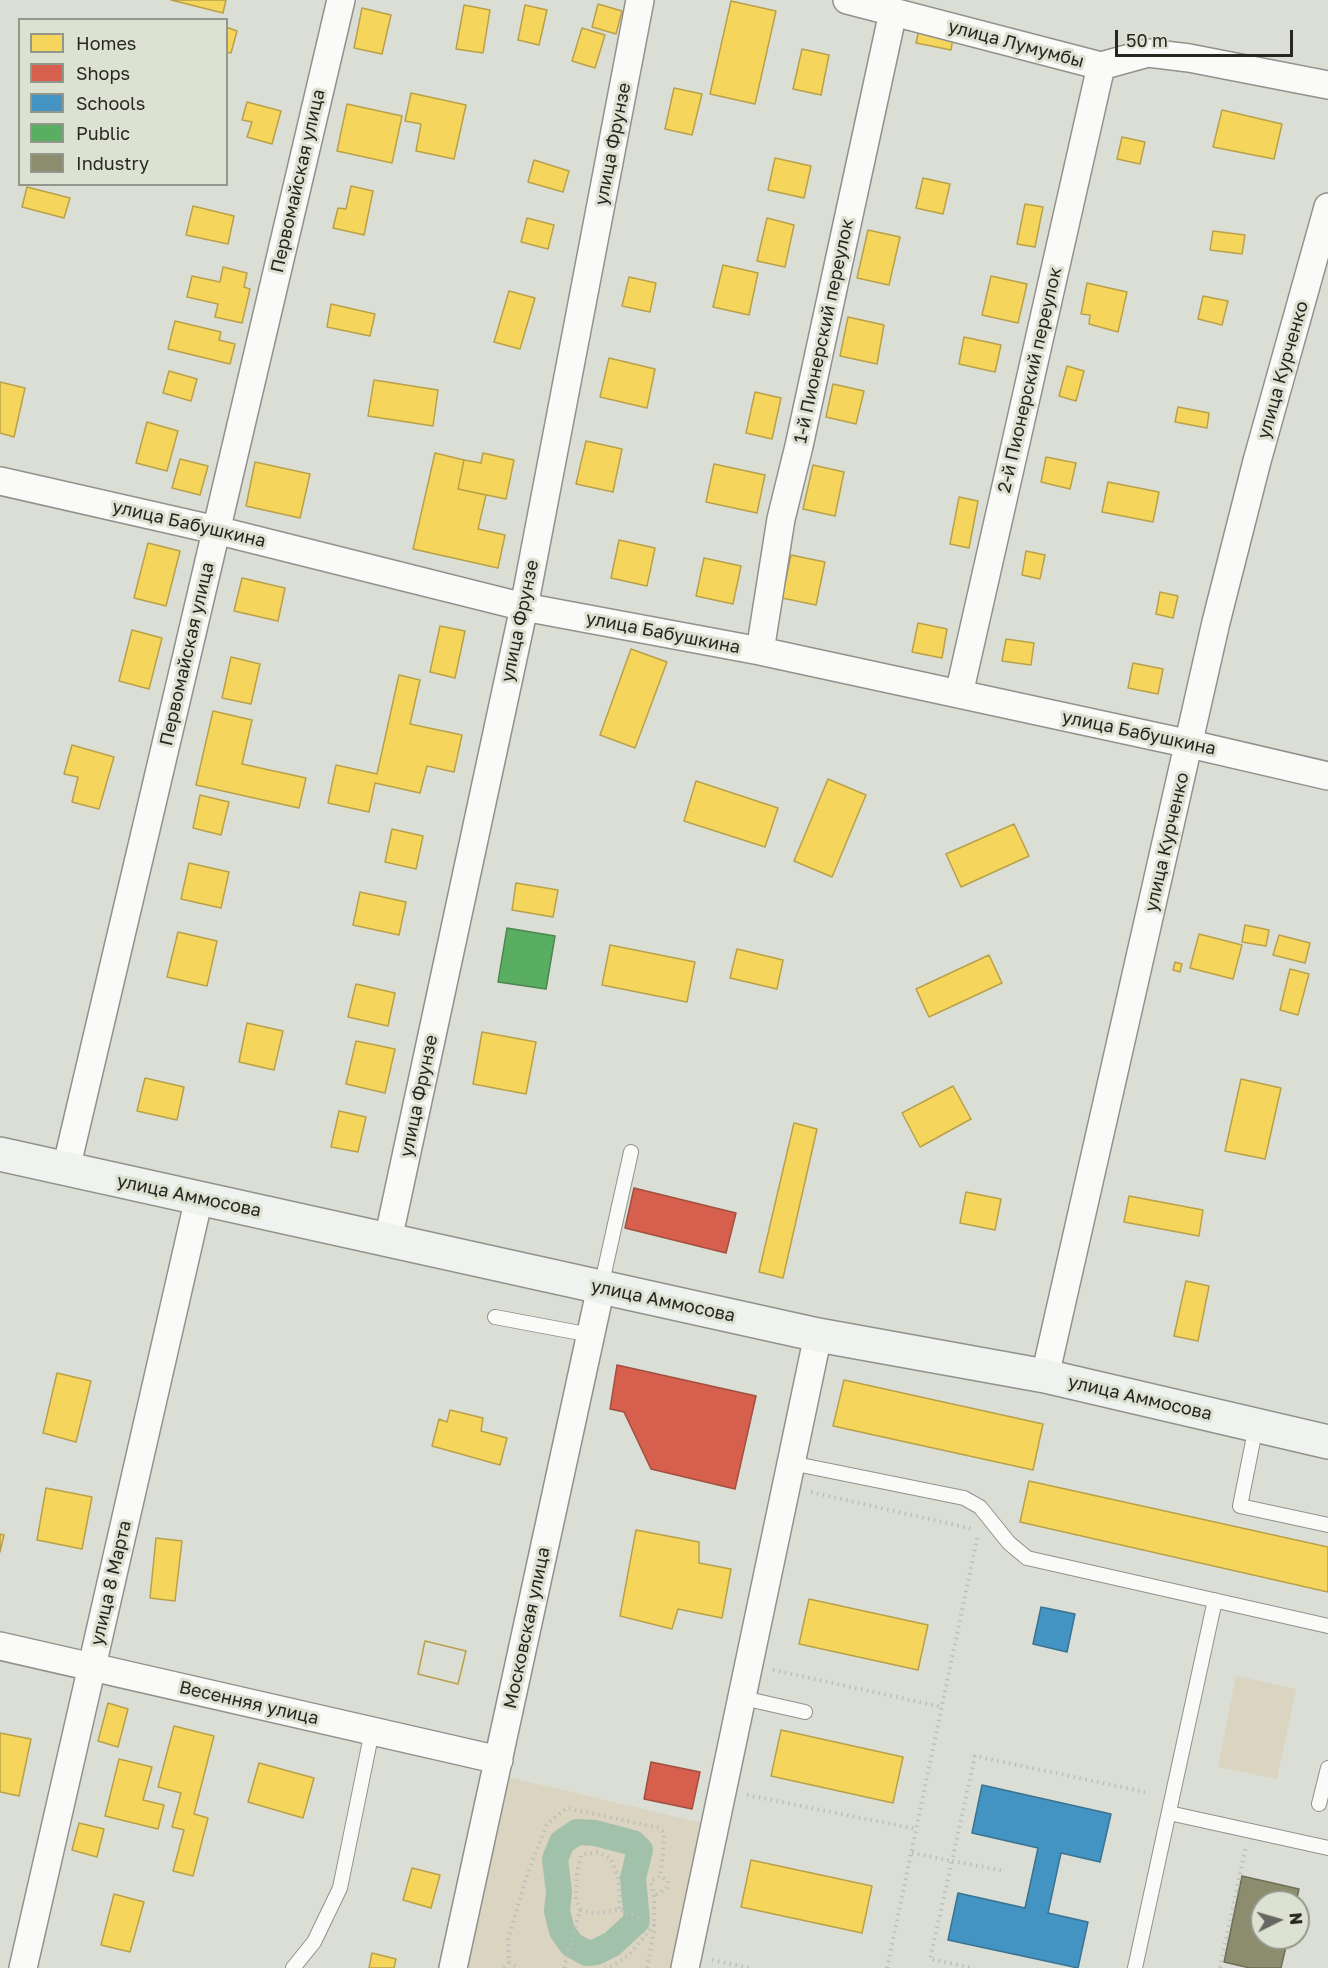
<!DOCTYPE html>
<html>
<head>
<meta charset="utf-8">
<style>
  body { margin:0 }
  #map { position:relative; width:1328px; height:1968px; overflow:hidden; background:#dbded4; font-family:"Golos Text",sans-serif }
  canvas { display:block }
  .legend { position:absolute; left:18px; top:18px; width:210px; height:168px; box-sizing:border-box; background:#dce1d1; border:2px solid #93978b; margin:0; padding:8px 10px; list-style:none; font-size:18px; color:#262721 }
  .legend li { display:flex; align-items:center; gap:12px; height:30px }
  .legend b { width:30px; border:2px solid #93978b }
  .north { position:absolute; left:1250px; top:1890px; width:60px; height:60px; box-sizing:border-box; background:#dce1d1; border:2px solid #93978b; border-radius:50%; rotate:85deg; font-size:16px; font-weight:700; line-height:24px; text-align:center; color:#262721 }
  .north::after { content:''; display:block; margin:auto; width:21px; height:27px; background:#656760; clip-path:polygon(50% 0,100% 100%,50% 72%,0 100%) }
  .scale { position:absolute; left:1115px; top:30px; width:178px; height:27px; box-sizing:border-box; border:3px solid #262721; border-top:0; padding-left:8px; font-size:18px; line-height:21px; white-space:nowrap; color:#262721; -webkit-text-stroke:4px #dce1d1; paint-order:stroke }
</style>
</head>
<body>
<div id="map">
<canvas width="1328" height="1968"></canvas>
<ul class="legend">
<li><b style="height:16px;background:#f6d55c"></b>Homes</li>
<li><b style="height:16px;background:#d6604d"></b>Shops</li>
<li><b style="height:16px;background:#4393c3"></b>Schools</li>
<li><b style="height:16px;background:#5aae61"></b>Public</li>
<li><b style="height:16px;background:#8c8c6e"></b>Industry</li>
</ul>
<div class="north">N</div>
<div class="scale">50 m</div>
</div>
<script>
const g = document.querySelector('canvas').getContext('2d');
g.lineJoin = 'round';
function paint(path, color) {
  g.fillStyle = color;
  g.fill(path, 'evenodd');
}
function poly(rows) {
  const path = new Path2D();
  for (const r of rows) {
    path.moveTo(r[0], r[1]);
    for (let i = 2; i < r.length; i += 2) path.lineTo(r[i], r[i + 1]);
  }
  return path;
}
function strokePath(path, color, width, dash) {
  g.strokeStyle = color;
  g.lineWidth = width;
  g.lineCap = dash ? 'butt' : 'round';
  g.setLineDash(dash || []);
  g.stroke(path);
}
function drawText(font, color, halo, rows, align = 'center') {
  g.font = font + ' "Golos Text",sans-serif';
  g.lineWidth = 6;
  g.setLineDash([]);
  g.textBaseline = 'middle';
  g.strokeStyle = halo;
  g.fillStyle = color;
  for (const [text, x, y, turn = 0] of rows) {
    g.save();
    g.translate(x, y);
    g.rotate((+turn || 0) * Math.PI / 180);
    g.textAlign = isNaN(turn) ? turn : align;
    if (halo) g.strokeText(text, 0, 0);
    g.fillText(text, 0, 0);
    g.restore();
  }
}
paint(poly([
  [1236,1676,1296,1689,1277,1779,1218,1767],
  [504,1776,702,1823,671,1968,461,1968]
]), '#dad4c0');
const homes = poly([
  [171,0,226,0,223,13,171,0],
  [731,1,776,11,755,104,710,94,731,1],
  [598,4,622,11,616,34,592,27,598,4],
  [464,5,490,10,483,53,456,49,464,5],
  [525,5,547,10,539,45,518,40,525,5],
  [362,8,391,15,382,54,354,48,362,8],
  [920,25,954,32,951,50,916,43,920,25],
  [226,27,237,31,231,53,226,52,226,27],
  [582,28,605,35,595,68,572,61,582,28],
  [802,49,829,55,821,95,793,89,802,49],
  [674,88,702,94,692,135,665,129,674,88],
  [411,93,466,105,454,159,416,151,421,124,405,121,411,93],
  [247,102,281,111,272,144,247,137,252,122,242,120,247,102],
  [347,104,402,116,392,163,337,151,347,104],
  [1222,110,1282,124,1274,159,1213,147,1222,110],
  [1122,137,1145,142,1140,164,1117,159,1122,137],
  [775,158,811,166,804,198,768,190,775,158],
  [534,160,569,171,563,192,528,182,534,160],
  [923,178,950,184,943,214,916,208,923,178],
  [351,186,373,191,364,235,333,228,338,208,346,209,351,186],
  [27,187,70,198,64,218,22,207,27,187],
  [1025,204,1043,207,1035,247,1017,244,1025,204],
  [193,206,234,216,228,244,186,235,193,206],
  [527,218,554,225,548,249,521,242,527,218],
  [767,218,794,225,785,267,757,261,767,218],
  [868,230,900,237,889,285,857,278,868,230],
  [1213,231,1245,235,1242,254,1210,250,1213,231],
  [723,265,758,273,749,315,713,307,723,265],
  [223,267,247,273,244,287,250,289,242,323,215,317,218,304,187,297,192,276,220,282,223,267],
  [991,276,1027,284,1018,323,982,315,991,276],
  [629,277,656,283,650,312,622,306,629,277],
  [1087,283,1127,292,1118,332,1089,324,1090,315,1081,314,1087,283],
  [509,291,535,298,520,349,494,342,509,291],
  [1203,296,1228,301,1222,325,1198,319,1203,296],
  [331,304,375,314,370,336,327,327,331,304],
  [848,317,884,325,877,364,840,356,848,317],
  [175,321,221,332,219,340,235,344,230,364,168,349,175,321],
  [964,337,1001,345,995,372,959,364,964,337],
  [609,358,655,369,647,408,600,397,609,358],
  [1067,366,1084,371,1076,401,1059,396,1067,366],
  [169,371,197,379,191,401,163,393,169,371],
  [374,380,438,390,433,426,368,416,374,380],
  [0,382,25,388,14,437,0,433,0,382],
  [833,384,864,391,856,424,826,417,833,384],
  [755,392,781,398,772,439,746,433,755,392],
  [1178,407,1209,413,1207,428,1175,422,1178,407],
  [147,422,178,431,167,471,136,463,147,422],
  [586,441,622,449,613,492,576,484,586,441],
  [435,453,464,460,458,489,486,495,478,529,505,535,498,568,413,549,435,453],
  [483,453,514,460,506,499,458,489,464,460,481,463,483,453],
  [1046,457,1076,463,1070,489,1041,482,1046,457],
  [180,459,208,466,200,495,172,488,180,459],
  [255,462,310,474,300,518,246,506,255,462],
  [714,464,765,475,757,513,706,502,714,464],
  [813,465,844,472,835,516,803,509,813,465],
  [1108,482,1159,492,1153,522,1102,512,1108,482],
  [959,497,978,501,969,548,950,544,959,497],
  [619,540,655,548,647,586,611,578,619,540],
  [148,543,180,551,166,606,134,598,148,543],
  [1026,551,1045,555,1040,579,1022,575,1026,551],
  [791,555,825,562,816,605,782,598,791,555],
  [704,558,741,566,733,604,696,596,704,558],
  [242,578,285,588,278,621,234,611,242,578],
  [1160,592,1178,596,1173,618,1156,614,1160,592],
  [918,623,947,629,942,658,912,652,918,623],
  [440,626,465,631,455,678,430,672,440,626],
  [132,630,162,638,149,689,119,681,132,630],
  [1006,639,1034,643,1031,665,1002,661,1006,639],
  [631,649,667,662,635,748,600,735,631,649],
  [231,657,260,664,251,704,222,698,231,657],
  [1133,663,1163,669,1158,694,1128,688,1133,663],
  [399,675,420,680,410,724,462,735,454,772,427,766,420,793,375,783,369,812,328,803,336,765,377,774,399,675],
  [213,711,252,720,242,764,306,778,299,808,196,785,213,711],
  [72,745,114,757,99,809,72,802,78,777,64,774,72,745],
  [828,779,866,795,832,877,794,861,828,779],
  [696,781,778,808,765,847,684,821,696,781],
  [200,795,229,802,221,835,193,828,200,795],
  [1014,824,1029,856,961,887,946,854,1014,824],
  [392,829,423,836,416,869,385,862,392,829],
  [189,863,229,872,221,908,181,899,189,863],
  [516,883,558,890,553,917,512,910,516,883],
  [360,892,406,902,399,935,353,925,360,892],
  [1245,925,1269,930,1266,946,1242,942,1245,925],
  [178,932,217,941,207,986,167,977,178,932],
  [1199,934,1242,945,1233,979,1190,968,1199,934],
  [1279,935,1310,943,1305,963,1273,955,1279,935],
  [610,945,695,962,687,1002,602,985,610,945],
  [737,949,783,960,777,989,730,978,737,949],
  [989,955,1002,983,929,1017,916,989,989,955],
  [1175,962,1182,964,1180,972,1173,970,1175,962],
  [1290,969,1309,974,1298,1015,1280,1010,1290,969],
  [356,984,395,993,388,1026,348,1017,356,984],
  [247,1023,283,1031,274,1070,239,1062,247,1023],
  [482,1032,536,1042,526,1094,473,1084,482,1032],
  [356,1041,395,1049,385,1093,346,1084,356,1041],
  [145,1078,184,1087,177,1120,137,1111,145,1078],
  [1241,1079,1281,1088,1265,1159,1225,1151,1241,1079],
  [953,1086,971,1119,920,1147,902,1113,953,1086],
  [339,1111,366,1117,358,1152,331,1147,339,1111],
  [794,1123,817,1129,783,1278,759,1272,794,1123],
  [966,1192,1001,1199,995,1230,960,1223,966,1192],
  [1129,1196,1203,1210,1199,1236,1124,1222,1129,1196],
  [1186,1281,1209,1286,1198,1341,1174,1336,1186,1281],
  [57,1373,91,1381,76,1442,43,1433,57,1373],
  [844,1380,1043,1424,1033,1470,833,1426,844,1380],
  [450,1410,483,1418,481,1431,507,1438,500,1465,432,1446,439,1419,447,1422,450,1410],
  [1029,1481,1328,1547,1328,1592,1020,1522,1029,1481],
  [46,1488,92,1497,82,1549,37,1540,46,1488],
  [636,1530,699,1542,699,1563,731,1569,722,1618,678,1609,672,1629,620,1616,636,1530],
  [0,1534,4,1535,0,1552,0,1534],
  [156,1538,182,1541,175,1601,150,1598,156,1538],
  [809,1599,928,1625,918,1670,799,1644,809,1599],
  [425,1641,466,1651,458,1684,418,1674,425,1641],
  [425,1641,466,1651,458,1684,418,1674,425,1641],
  [108,1703,128,1709,118,1747,98,1741,108,1703],
  [174,1726,214,1736,194,1814,208,1818,193,1876,173,1871,184,1830,172,1827,181,1793,158,1787,174,1726],
  [781,1730,903,1757,893,1803,771,1776,781,1730],
  [0,1733,31,1739,19,1796,0,1792,0,1733],
  [119,1759,152,1767,143,1800,164,1805,158,1829,105,1816,119,1759],
  [259,1763,314,1778,303,1818,248,1802,259,1763],
  [79,1823,104,1829,97,1857,72,1850,79,1823],
  [751,1860,872,1886,862,1933,741,1907,751,1860],
  [412,1868,440,1875,431,1908,403,1900,412,1868],
  [114,1894,144,1902,130,1952,101,1945,114,1894],
  [372,1953,396,1959,394,1968,369,1968,372,1953]
]);
paint(homes, '#f6d55c');
strokePath(homes, '#b8a14a', 1.5);
const shops = poly([
  [634,1188,736,1213,726,1253,625,1228,634,1188],
  [617,1365,756,1396,735,1489,651,1469,624,1412,610,1409,617,1365],
  [651,1762,700,1772,692,1809,644,1799,651,1762]
]);
paint(shops, '#d6604d');
strokePath(shops, '#a14f40', 1.5);
const schools = poly([
  [1041,1607,1075,1614,1067,1652,1033,1644,1041,1607],
  [982,1785,1111,1814,1100,1862,1061,1853,1048,1913,1088,1922,1078,1968,948,1940,958,1893,1025,1908,1038,1848,972,1833,982,1785]
]);
paint(schools, '#4393c3');
strokePath(schools, '#3a7392', 1.5);
const public = poly([
  [507,928,555,936,546,989,498,982,507,928]
]);
paint(public, '#5aae61');
strokePath(public, '#4a864e', 1.5);
const industry = poly([
  [1242,1876,1299,1889,1296,1902,1262,1902,1262,1938,1288,1938,1281,1968,1250,1968,1224,1962,1242,1876]
]);
paint(industry, '#8c8c6e');
strokePath(industry, '#6d6e57', 1.5);
strokePath(poly([
  [577,1832,595,1833,633,1843,640,1850,633,1878,637,1921,612,1944,596,1952,587,1953,572,1945,562,1931,557,1911,559,1892,555,1859,562,1842,577,1832]
]), '#a2c1ab', 26);
const service = poly([
  [601,1287,631,1152],
  [495,1317,591,1335],
  [1256,1426,1240,1506,1328,1525],
  [791,1463,964,1498,980,1507,1009,1543,1027,1558,1328,1626],
  [743,1698,805,1712],
  [1319,1804,1328,1768],
  [1169,1813,1328,1848],
  [293,1968,314,1942,340,1888,372,1731],
  [1135,1968,1215,1600]
]);
const minor = poly([
  [847,0,1101,66,1148,53,1189,58,1328,85],
  [0,481,216,530,524,607,760,651,1190,744,1328,776],
  [760,651,781,519,799,446,893,12],
  [959,694,1101,66],
  [66,1169,341,0],
  [388,1240,524,607,640,0],
  [1045,1376,1216,622,1257,461,1328,207],
  [0,1646,499,1760],
  [23,1968,199,1198],
  [453,1968,601,1287],
  [685,1968,818,1335]
]);
const secondary = poly([
  [0,1154,818,1335,1045,1376,1328,1442]
]);
strokePath(service, '#90928b', 16);
strokePath(minor, '#90928b', 30);
strokePath(secondary, '#90928b', 36);
strokePath(poly([
  [811,1492,973,1529],
  [773,1670,942,1707],
  [747,1795,916,1829],
  [912,1853,952,1861,930,1959,973,1968],
  [1001,1870,952,1861,975,1756,1145,1792],
  [580,1910,590,1913,603,1913,619,1909,654,1925,630,1954,614,1965,605,1968],
  [712,1960,749,1968],
  [509,1962,518,1968],
  [504,1968,509,1962,508,1940,527,1875,547,1824,567,1808,659,1828,664,1833,663,1855,660,1876],
  [564,1968,580,1910,576,1900,577,1874,581,1855,599,1852,611,1859,618,1876,620,1896,619,1909],
  [647,1968,654,1932,654,1896,651,1881,660,1876,668,1881,667,1888,654,1896],
  [887,1968,978,1534],
  [1220,1968,1246,1846]
]), '#bdbfbc', 4, [1.5, 4.5]);
strokePath(service, '#fafaf9', 14);
strokePath(minor, '#fafaf9', 27);
strokePath(secondary, '#eff2ee', 33);
drawText('18px', '#262721', '#dce1d1', [
  ["улица Лумумбы",1016,44,15],
  ["улица Фрунзе",613,144,-79],
  ["Первомайская улица",298,181,-77],
  ["1-й Пионерский переулок",824,331,-78],
  ["улица Курченко",1283,370,-74],
  ["2-й Пионерский переулок",1030,380,-77],
  ["улица Бабушкина",189,524,13],
  ["улица Фрунзе",520,621,-78],
  ["улица Бабушкина",663,633,11],
  ["Первомайская улица",187,654,-77],
  ["улица Бабушкина",1139,733,12],
  ["улица Курченко",1167,842,-77],
  ["улица Фрунзе",419,1096,-78],
  ["улица Аммосова",189,1196,12],
  ["улица Аммосова",663,1301,12],
  ["улица Аммосова",1140,1398,13],
  ["улица 8 Марта",111,1583,-77],
  ["Московская улица",527,1628,-78],
  ["Весенняя улица",249,1703,13]
]);
</script>
</body>
</html>
